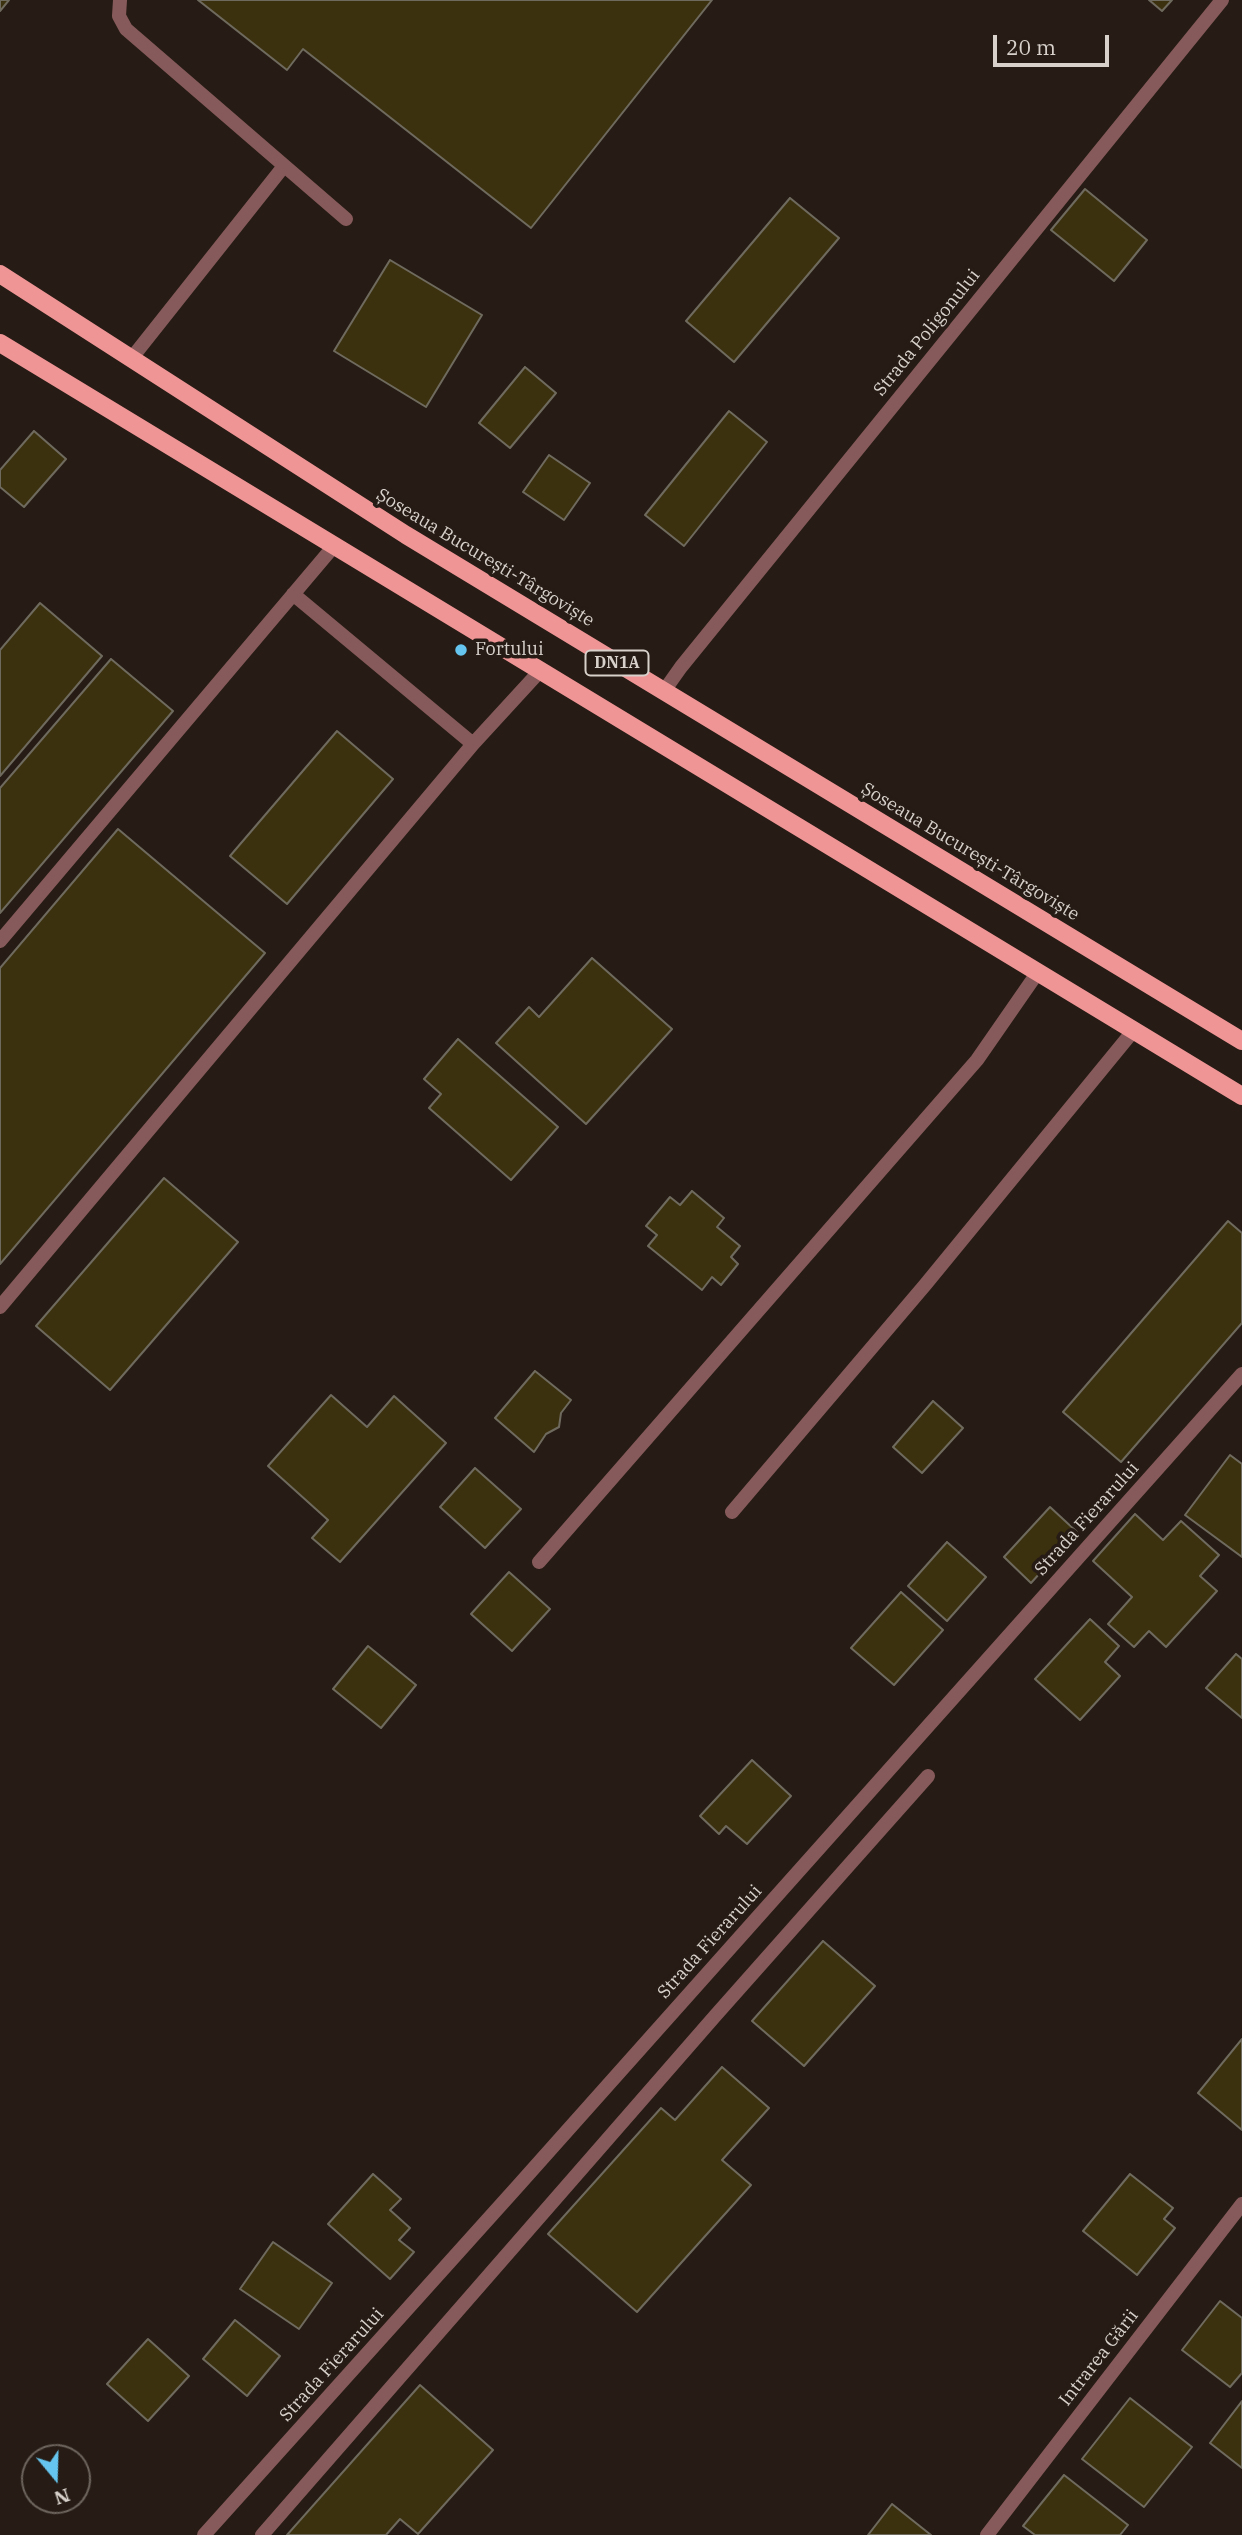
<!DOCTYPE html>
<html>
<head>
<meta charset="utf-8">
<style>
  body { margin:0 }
  #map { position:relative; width:1242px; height:2535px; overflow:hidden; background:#261c15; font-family:"IBM Plex Serif",serif }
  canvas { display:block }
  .north { position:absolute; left:21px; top:2444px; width:70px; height:70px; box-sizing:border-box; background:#261c15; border:2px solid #6d645e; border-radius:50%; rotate:161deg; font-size:19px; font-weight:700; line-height:28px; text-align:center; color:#d7d0cb }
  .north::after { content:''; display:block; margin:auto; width:24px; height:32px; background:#65c5ee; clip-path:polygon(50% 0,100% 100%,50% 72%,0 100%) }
  .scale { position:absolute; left:993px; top:35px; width:116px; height:32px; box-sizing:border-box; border:4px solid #d7d0cb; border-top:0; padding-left:9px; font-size:21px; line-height:24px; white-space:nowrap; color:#d7d0cb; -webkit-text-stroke:5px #261c15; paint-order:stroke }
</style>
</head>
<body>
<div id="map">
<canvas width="1242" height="2535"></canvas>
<div class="north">N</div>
<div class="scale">20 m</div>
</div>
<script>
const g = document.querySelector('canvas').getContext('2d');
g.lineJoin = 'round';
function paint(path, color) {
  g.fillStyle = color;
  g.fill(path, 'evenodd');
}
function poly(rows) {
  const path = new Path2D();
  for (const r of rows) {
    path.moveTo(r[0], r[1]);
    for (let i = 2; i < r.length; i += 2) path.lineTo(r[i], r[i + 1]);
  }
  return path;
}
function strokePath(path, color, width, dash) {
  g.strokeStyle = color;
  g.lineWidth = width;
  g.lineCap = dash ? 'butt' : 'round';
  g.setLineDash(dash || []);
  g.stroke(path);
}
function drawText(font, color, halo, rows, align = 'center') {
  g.font = font + ' "IBM Plex Serif",serif';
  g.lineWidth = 7;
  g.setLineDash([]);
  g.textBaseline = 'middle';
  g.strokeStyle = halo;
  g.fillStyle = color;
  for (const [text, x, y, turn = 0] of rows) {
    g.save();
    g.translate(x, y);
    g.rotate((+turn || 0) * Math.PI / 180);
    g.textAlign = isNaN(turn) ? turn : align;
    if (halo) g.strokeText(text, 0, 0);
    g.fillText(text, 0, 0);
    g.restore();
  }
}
const building = poly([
  [0,0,9,0,0,11,0,0],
  [198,0,712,0,531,228,303,49,287,70,198,0],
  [1149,0,1172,0,1162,11,1149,0],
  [1085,189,1147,240,1114,281,1051,230,1085,189],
  [790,198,839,238,734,362,686,321,790,198],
  [390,260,482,315,426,407,334,351,390,260],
  [525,367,556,393,510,448,479,423,525,367],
  [729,411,767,442,684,546,645,515,729,411],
  [34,431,66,459,24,507,0,487,0,470,34,431],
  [549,455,590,483,564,520,523,492,549,455],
  [40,603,102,656,0,776,0,650,40,603],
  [111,659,173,711,0,913,0,788,111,659],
  [337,731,393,779,287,904,230,856,337,731],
  [118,829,265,953,0,1264,0,968,118,829],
  [592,958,672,1029,586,1124,496,1043,529,1007,539,1017,592,958],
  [458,1039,558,1127,511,1180,429,1108,441,1094,424,1079,458,1039],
  [164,1178,238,1242,110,1390,36,1326,164,1178],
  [692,1191,724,1218,717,1227,740,1246,731,1257,738,1264,721,1285,712,1277,702,1290,648,1246,657,1235,646,1226,670,1197,680,1205,692,1191],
  [1228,1221,1242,1233,1242,1323,1121,1462,1063,1412,1228,1221],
  [535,1371,571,1400,561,1413,559,1427,546,1434,534,1452,495,1418,535,1371],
  [331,1395,367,1427,394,1396,446,1443,340,1562,312,1538,328,1520,268,1466,331,1395],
  [933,1401,963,1428,922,1473,893,1447,933,1401],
  [1230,1455,1242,1464,1242,1557,1185,1515,1230,1455],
  [475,1468,521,1509,485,1548,440,1507,475,1468],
  [1050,1507,1077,1532,1031,1583,1004,1557,1050,1507],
  [1135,1514,1163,1540,1181,1521,1219,1555,1200,1576,1217,1591,1166,1647,1149,1631,1134,1647,1108,1624,1132,1597,1093,1561,1135,1514],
  [947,1542,986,1577,947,1621,908,1586,947,1542],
  [509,1572,550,1609,512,1651,471,1614,509,1572],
  [901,1592,943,1630,894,1685,851,1648,901,1592],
  [1090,1619,1119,1646,1105,1662,1120,1676,1080,1720,1035,1679,1090,1619],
  [368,1646,416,1685,381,1728,333,1689,368,1646],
  [1236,1654,1242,1659,1242,1718,1206,1688,1236,1654],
  [752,1760,791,1796,747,1844,726,1826,719,1834,700,1816,752,1760],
  [823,1941,875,1986,804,2066,752,2021,823,1941],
  [1242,2039,1242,2130,1198,2093,1242,2039],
  [722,2067,769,2108,722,2160,751,2185,637,2312,548,2234,661,2108,675,2120,722,2067],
  [373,2174,401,2199,390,2210,410,2228,399,2240,414,2252,390,2279,328,2224,373,2174],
  [1130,2174,1173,2208,1164,2219,1175,2228,1137,2275,1083,2231,1130,2174],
  [273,2242,332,2283,299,2329,240,2289,273,2242],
  [1220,2301,1242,2318,1242,2373,1230,2387,1182,2350,1220,2301],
  [235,2320,280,2356,247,2396,203,2359,235,2320],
  [148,2339,189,2376,148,2421,107,2384,148,2339],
  [420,2385,493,2450,418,2534,400,2519,386,2535,287,2535,420,2385],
  [1130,2398,1192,2447,1144,2507,1082,2459,1130,2398],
  [1242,2401,1242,2468,1210,2443,1242,2401],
  [1064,2475,1128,2525,1120,2535,1035,2535,1023,2526,1064,2475],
  [892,2504,931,2535,868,2535,892,2504]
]);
paint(building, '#3c310f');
strokePath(building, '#6f6a5e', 2);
strokePath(poly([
  [120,0,119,16,126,29,346,219],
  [131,359,284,166],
  [293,594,473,744],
  [0,941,334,546],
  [0,1307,473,744,540,671],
  [262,2535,715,2016,928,1776]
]), '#865a5a', 14);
strokePath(poly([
  [664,691,681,667,1222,0],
  [732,1512,925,1285,1134,1030],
  [539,1562,977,1060,1038,972],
  [204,2535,517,2187,1242,1374],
  [987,2535,1242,2204]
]), '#865a5a', 14);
strokePath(poly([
  [0,274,406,535,1242,1041],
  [0,343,1242,1096]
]), '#f09596', 18);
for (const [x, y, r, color] of [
  [461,650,7,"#65c5ee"]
]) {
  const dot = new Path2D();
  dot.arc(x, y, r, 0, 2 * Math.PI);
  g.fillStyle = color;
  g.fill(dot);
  strokePath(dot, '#261c15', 2.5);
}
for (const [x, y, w] of [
  [617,663,63]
]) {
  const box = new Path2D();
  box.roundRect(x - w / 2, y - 12.5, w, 25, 5);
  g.fillStyle = '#261c15';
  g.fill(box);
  strokePath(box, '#d7d0cb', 2);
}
drawText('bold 16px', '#d7d0cb', null, [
  ["DN1A",617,663]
]);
drawText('18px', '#d7d0cb', '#261c15', [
  ["Strada Poligonului",927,333,-51],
  ["Șoseaua București-Târgoviște",485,558,31],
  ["Șoseaua București-Târgoviște",970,852,31],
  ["Strada Fierarului",1087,1519,-48],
  ["Strada Fierarului",710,1942,-48],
  ["Intrarea Gării",1099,2358,-52],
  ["Strada Fierarului",332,2365,-48]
]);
drawText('18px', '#d7d0cb', '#261c15', [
  ["Fortului",475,650]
], 'left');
</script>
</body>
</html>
